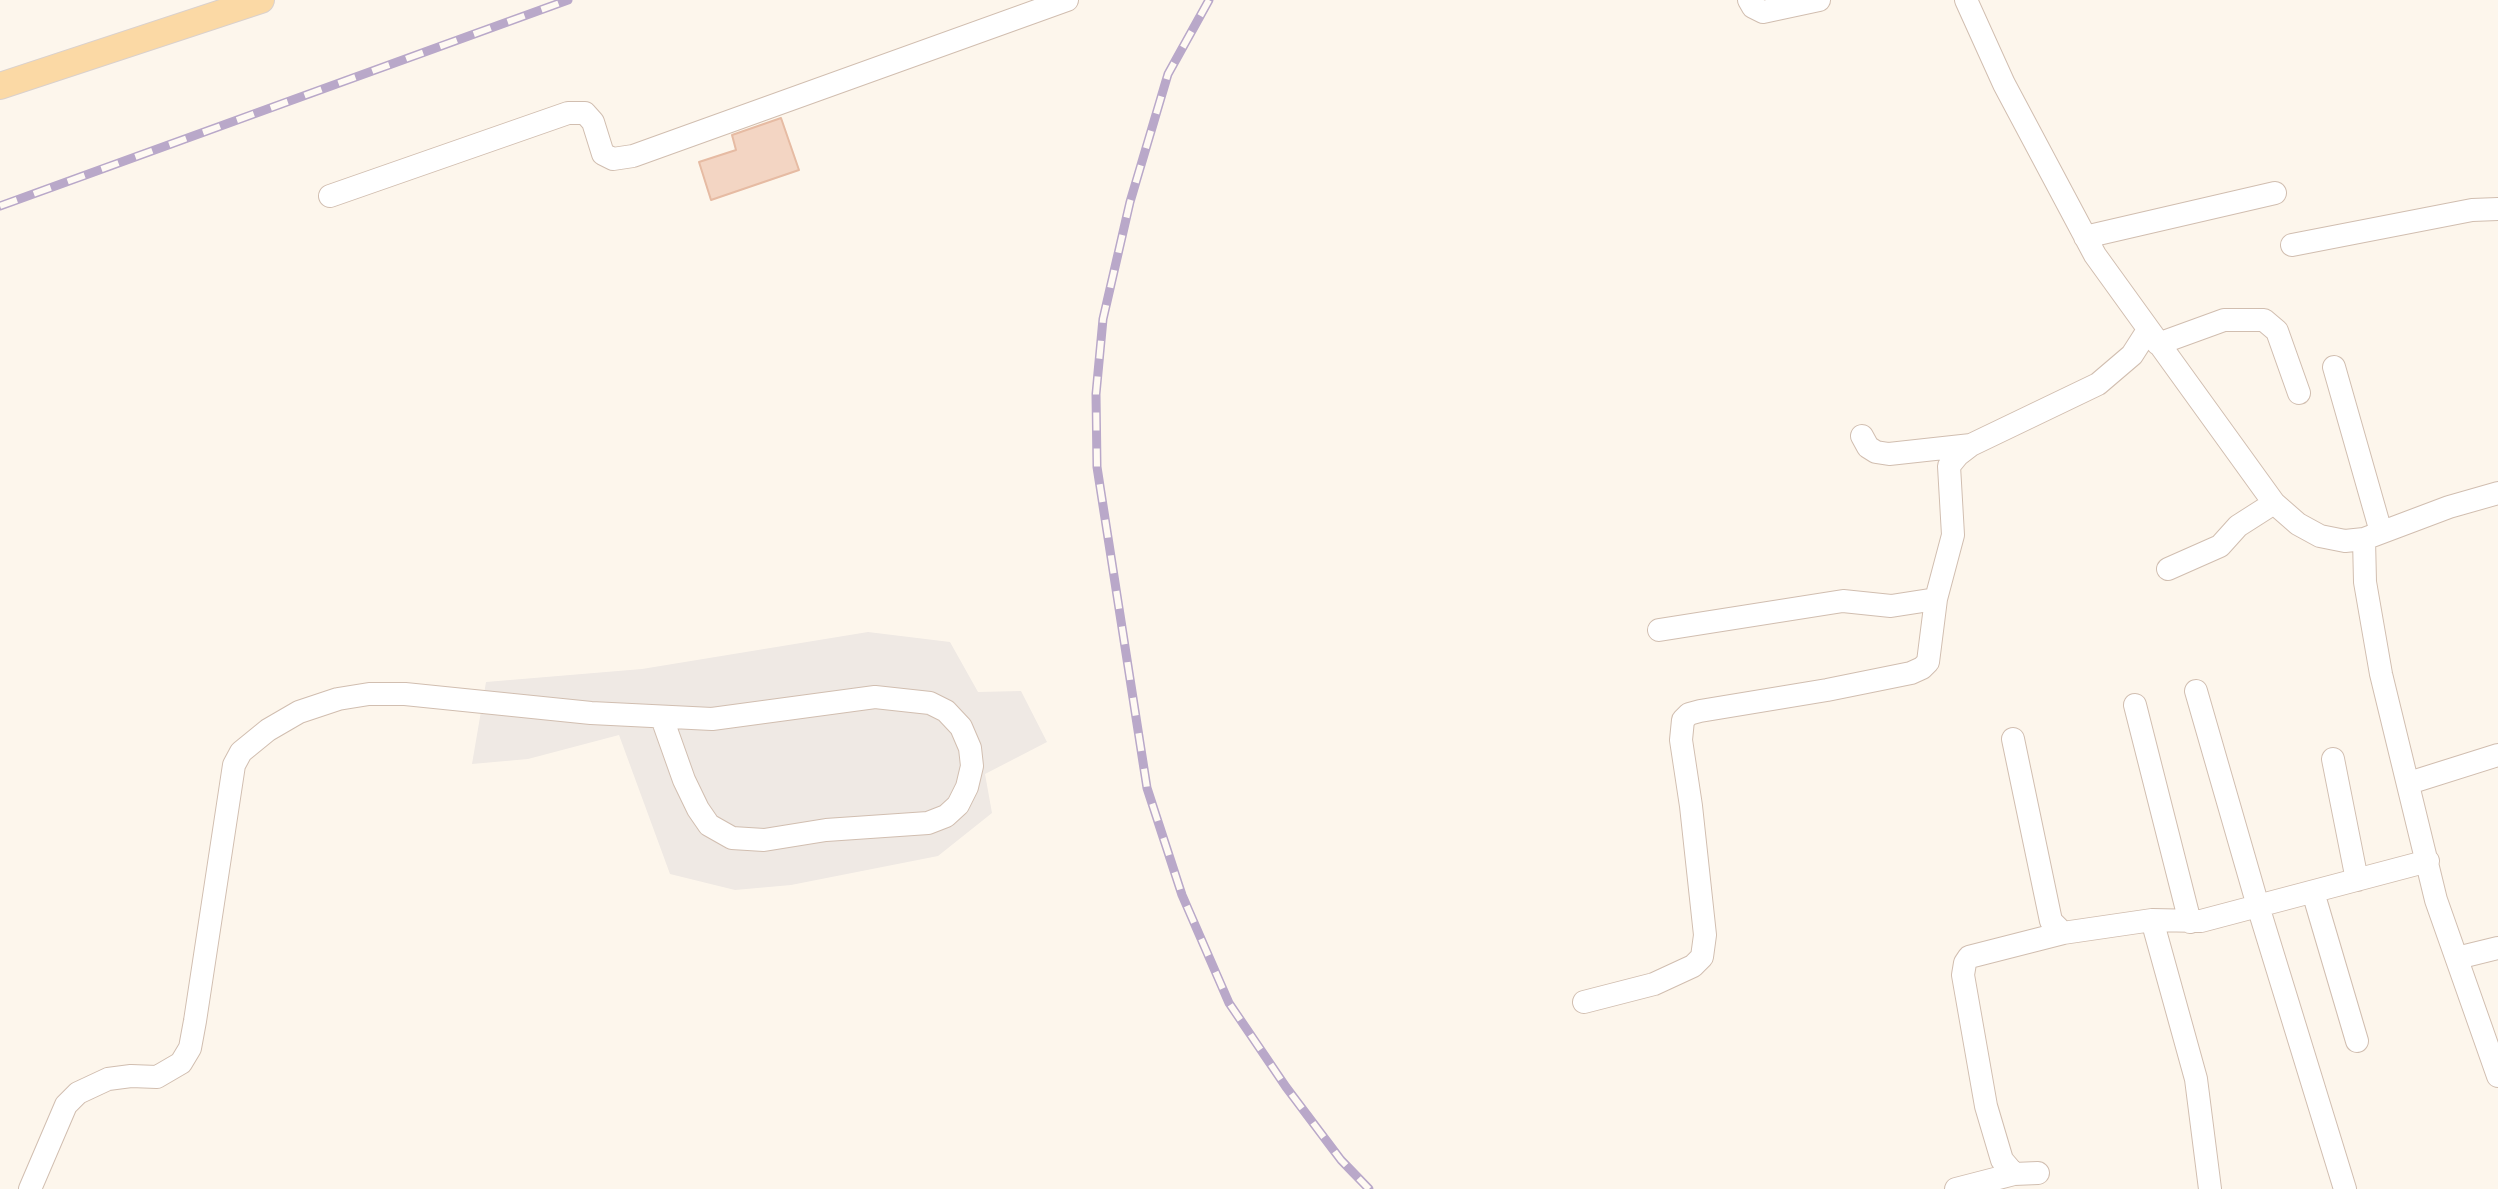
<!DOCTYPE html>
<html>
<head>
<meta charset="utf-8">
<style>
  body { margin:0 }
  canvas { display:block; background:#fdf6ec }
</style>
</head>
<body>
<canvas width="2498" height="1189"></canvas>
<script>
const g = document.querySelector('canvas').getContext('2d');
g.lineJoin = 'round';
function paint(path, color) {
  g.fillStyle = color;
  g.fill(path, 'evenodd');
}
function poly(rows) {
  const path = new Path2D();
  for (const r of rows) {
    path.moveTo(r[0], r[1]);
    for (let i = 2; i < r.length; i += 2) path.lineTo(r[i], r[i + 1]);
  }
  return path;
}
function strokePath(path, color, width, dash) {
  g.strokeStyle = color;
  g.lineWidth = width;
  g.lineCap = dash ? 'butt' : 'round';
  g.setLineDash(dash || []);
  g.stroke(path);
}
paint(poly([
  [868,632,950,642,978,692,1021,691,1047,742,985,774,992,813,938,856,791,885,735,890,670,874,619,735,528,759,472,764,486,682,642,669]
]), '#efe9e4');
const building = poly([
  [781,118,799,170,711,200,699,162,736,150,732,135,781,118]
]);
paint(building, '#f3d5c3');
strokePath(building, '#e6bba3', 2);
const minor = poly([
  [1749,0,1753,7,1763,12,1819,0],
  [1966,0,2004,84,2095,255,2274,503,2298,524,2320,536,2345,541,2364,539],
  [330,196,568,113,585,113,593,122,603,154,613,159,633,156,1067,0],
  [2085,237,2275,193],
  [2292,245,2472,210,2498,209],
  [2158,344,2224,320,2264,320,2277,331,2299,393],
  [2334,367,2381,532],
  [1862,436,1868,447,1876,452,1889,454,1971,445],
  [2498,493,2449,507,2364,539,2365,582,2381,674,2436,900,2498,1076],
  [2168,569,2220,546,2238,526,2274,503],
  [1659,630,1843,601,1891,606,1936,599],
  [2196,691,2258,906,2345,1189],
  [2135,705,2190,922],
  [2013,739,2051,921,2063,933,2152,920,2201,921,2428,861],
  [2333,759,2357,880],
  [2409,783,2498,755],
  [2313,892,2357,1041],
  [2152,920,2196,1079,2210,1189],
  [2457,958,2498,948],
  [1584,1002,1654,984,1693,966,1702,957,1705,935,1691,806,1681,740,1683,720,1689,714,1700,711,1827,690,1911,673,1922,668,1928,662,1936,599,1953,535,1949,466,1958,455,1971,445,2098,384,2132,355,2148,330],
  [2038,1173,2014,1174,2002,1160,1986,1106,1963,975,1965,963,1969,957,2063,933],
  [30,1189,66,1105,78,1093,108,1079,131,1076,157,1077,181,1063,190,1048,195,1021,234,765,241,752,268,730,299,712,338,699,369,694,405,694,591,713,712,719,875,697,930,703,946,711,961,727,970,748,972,766,967,787,958,805,946,816,928,823,826,830,764,840,732,838,709,825,698,809,684,780,662,718],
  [1956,1189,2014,1174]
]);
const major = poly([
  [0,86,261,0]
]);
strokePath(minor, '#d1beb0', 24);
strokePath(major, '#dad1cd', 28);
strokePath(minor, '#fff', 22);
strokePath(major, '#fbd9a5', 26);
const rail = poly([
  [1209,0,1168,74,1130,202,1103,319,1096,394,1097,467,1147,788,1182,895,1229,1003,1286,1087,1341,1160,1369,1189],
  [0,206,568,0]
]);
strokePath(rail, '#b9a8c9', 9);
strokePath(rail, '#fffaf3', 6, [18]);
</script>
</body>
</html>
